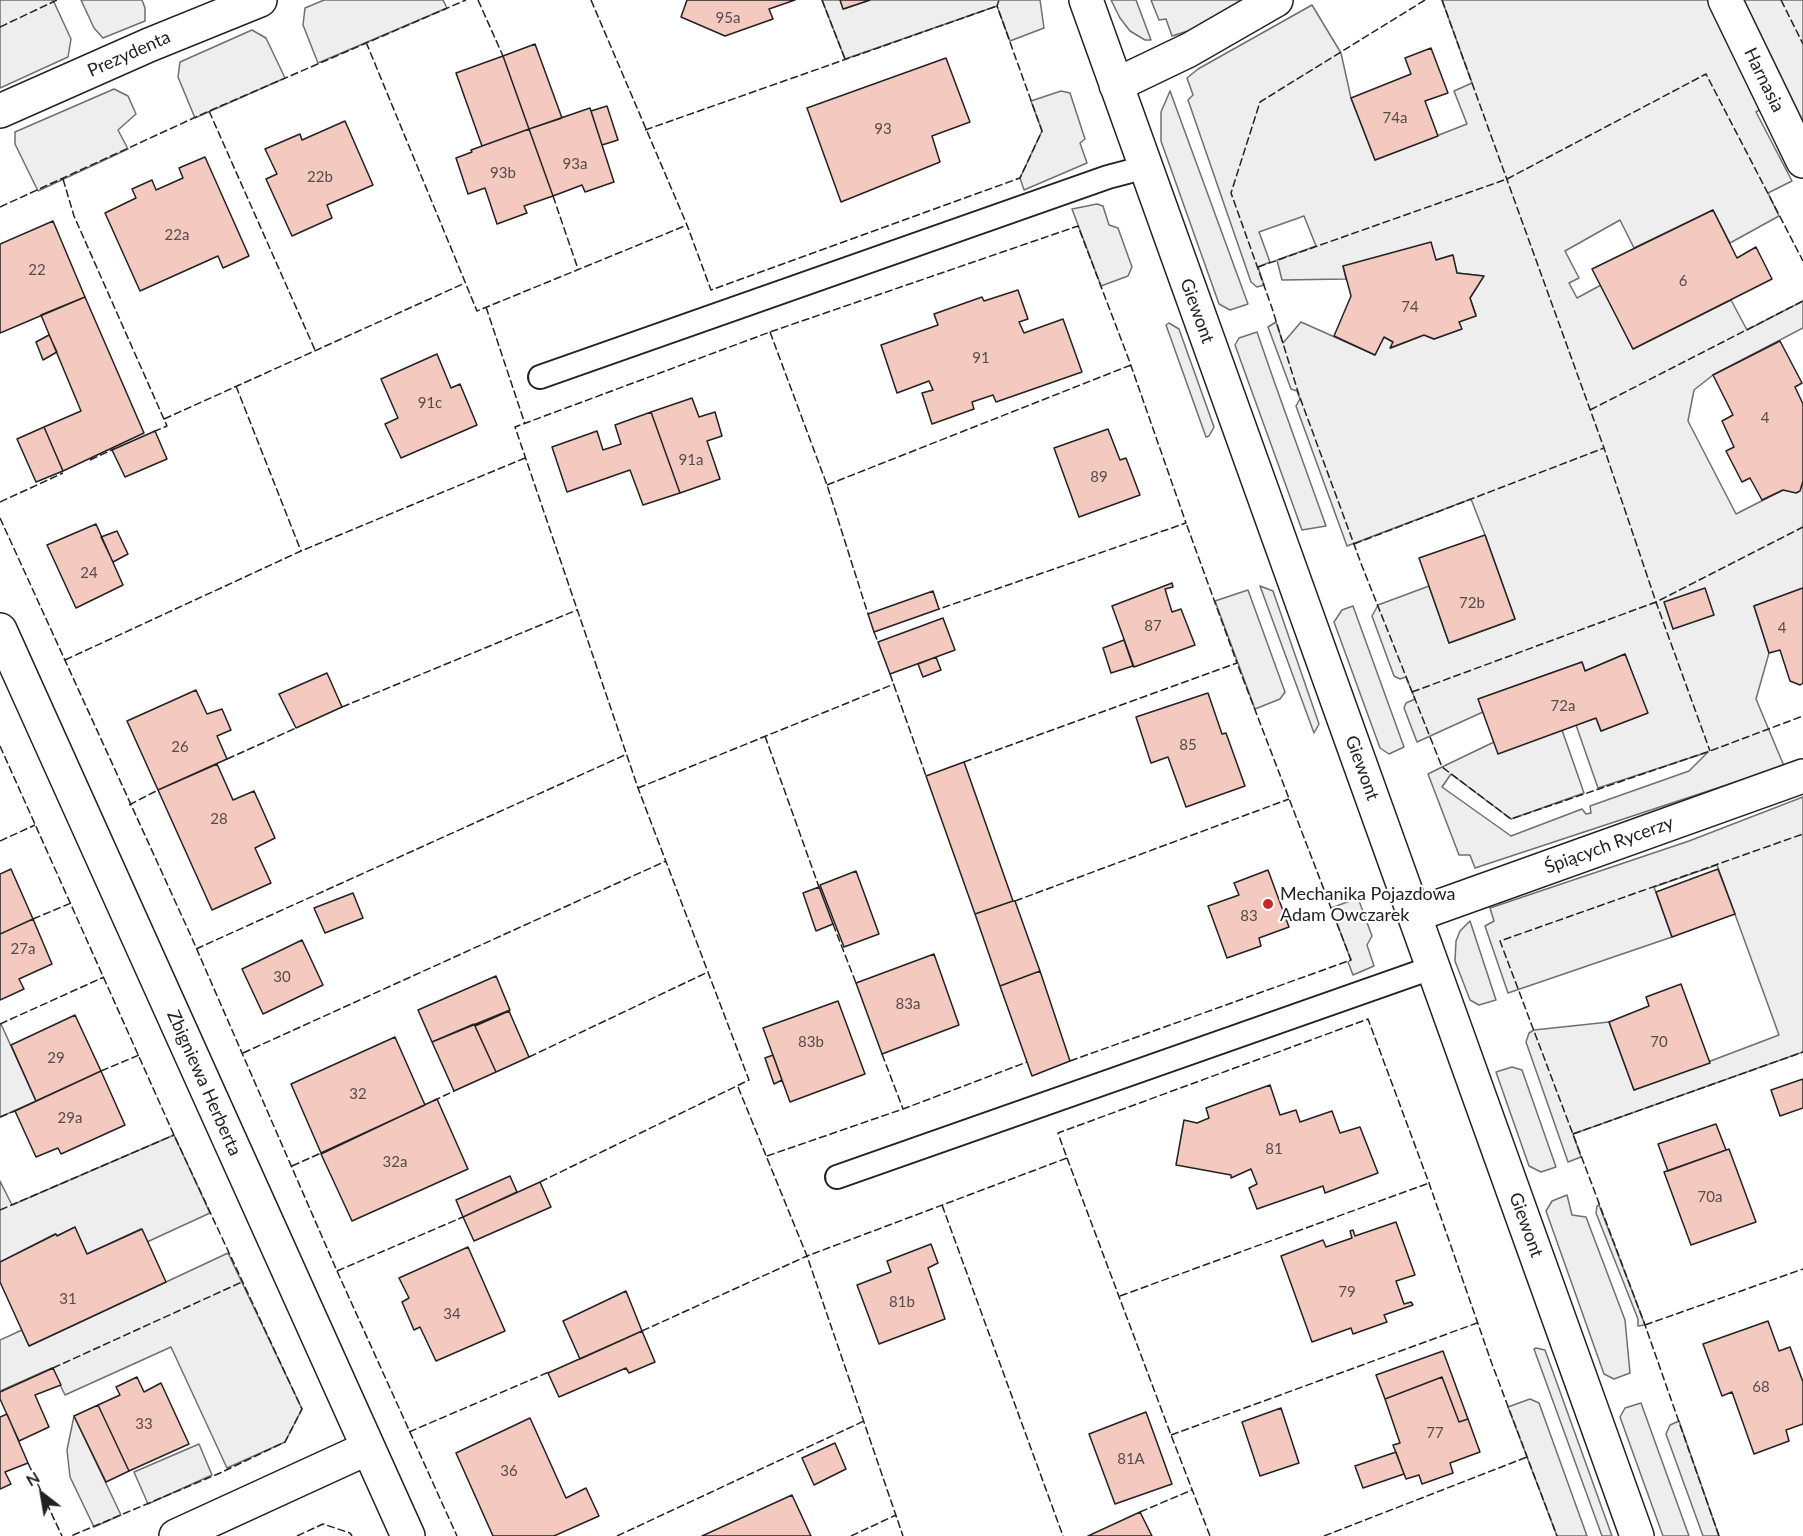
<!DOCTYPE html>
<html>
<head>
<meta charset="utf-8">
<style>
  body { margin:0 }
  #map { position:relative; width:1803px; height:1536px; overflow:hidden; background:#fff; font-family:Lato,sans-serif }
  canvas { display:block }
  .north { position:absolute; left:12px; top:1464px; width:60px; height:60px; -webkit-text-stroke:4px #fff; paint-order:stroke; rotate:329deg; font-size:16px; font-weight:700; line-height:24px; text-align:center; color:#222 }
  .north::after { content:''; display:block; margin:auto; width:21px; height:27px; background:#222; clip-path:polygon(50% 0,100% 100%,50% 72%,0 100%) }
</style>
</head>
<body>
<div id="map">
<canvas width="1803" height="1536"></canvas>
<div class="north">N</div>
</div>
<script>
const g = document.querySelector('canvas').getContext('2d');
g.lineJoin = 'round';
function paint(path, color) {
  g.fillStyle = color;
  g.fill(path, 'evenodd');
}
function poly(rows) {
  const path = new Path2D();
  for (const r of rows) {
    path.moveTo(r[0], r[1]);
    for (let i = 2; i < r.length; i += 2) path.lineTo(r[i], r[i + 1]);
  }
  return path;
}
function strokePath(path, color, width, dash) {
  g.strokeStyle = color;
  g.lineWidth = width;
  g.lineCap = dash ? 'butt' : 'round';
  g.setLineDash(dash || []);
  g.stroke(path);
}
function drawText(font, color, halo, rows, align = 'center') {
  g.font = font + ' Lato,sans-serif';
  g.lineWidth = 4.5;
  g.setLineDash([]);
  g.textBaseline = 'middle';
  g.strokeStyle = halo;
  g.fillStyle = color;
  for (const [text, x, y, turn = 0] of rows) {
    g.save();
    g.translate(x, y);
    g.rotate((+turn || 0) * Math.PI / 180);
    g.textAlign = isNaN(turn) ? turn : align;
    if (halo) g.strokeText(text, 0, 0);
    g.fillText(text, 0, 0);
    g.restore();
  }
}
const green = poly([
  [0,0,53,0,71,39,68,57,0,88,0,0],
  [81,0,142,0,145,8,145,21,103,38,94,28,81,0],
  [324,0,443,0,447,8,318,63,303,25,305,8,324,0],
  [822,0,840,0,844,9,870,0,1040,0,1044,28,1010,41,997,6,845,59,822,0],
  [1111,0,1136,0,1151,40,1145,40,1130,31,1120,18,1111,0],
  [1151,0,1242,0,1194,29,1172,36,1166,19,1159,20,1151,0],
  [1442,0,1711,0,1764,107,1756,112,1792,181,1768,193,1779,216,1730,243,1713,210,1634,248,1620,220,1565,251,1579,278,1569,283,1577,298,1601,285,1633,349,1731,300,1747,330,1803,301,1803,328,1713,375,1694,390,1688,421,1736,514,1783,490,1800,490,1803,482,1803,588,1754,606,1769,653,1756,699,1784,766,1475,868,1470,855,1459,855,1428,774,1442,767,1494,742,1562,730,1584,793,1511,819,1451,774,1442,787,1511,836,1582,809,1586,814,1591,813,1590,806,1689,771,1708,752,1598,788,1576,725,1596,718,1601,731,1647,713,1625,654,1585,671,1582,662,1479,699,1483,712,1417,742,1404,708,1406,703,1415,699,1406,677,1400,679,1394,676,1372,616,1378,605,1429,586,1449,643,1515,619,1485,535,1471,499,1347,546,1296,406,1300,399,1297,391,1291,389,1268,327,1276,322,1283,343,1301,322,1375,355,1384,337,1393,342,1391,348,1424,335,1434,339,1461,329,1459,322,1476,315,1470,298,1483,276,1457,273,1452,255,1436,260,1343,266,1346,279,1282,280,1277,260,1316,246,1304,216,1259,232,1270,262,1258,267,1264,285,1257,287,1251,282,1188,100,1193,95,1187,78,1198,69,1312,5,1341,53,1351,98,1375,160,1467,124,1454,91,1472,83,1442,0],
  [1743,0,1803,0,1803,124,1743,0],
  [252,30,266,38,285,78,195,118,178,77,180,62,252,30],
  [114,89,128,96,136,114,118,130,128,149,38,191,15,144,15,132,114,89],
  [1061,91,1070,93,1085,139,1080,143,1087,163,1024,190,1020,178,1042,131,1031,101,1061,91],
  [1170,91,1248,304,1230,310,1219,304,1161,141,1161,112,1170,91],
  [1097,204,1103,206,1109,225,1118,228,1132,267,1128,276,1101,286,1072,209,1097,204],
  [1169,323,1179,329,1214,427,1209,436,1206,437,1166,325,1169,323],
  [1257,332,1274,381,1326,526,1302,530,1235,345,1239,338,1257,332],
  [1260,586,1273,591,1319,724,1314,733,1260,586],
  [1248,590,1285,692,1280,699,1255,709,1215,601,1248,590],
  [1353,606,1404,747,1389,754,1380,748,1334,622,1342,610,1353,606],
  [1803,797,1803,1052,1573,1134,1581,1157,1568,1162,1526,1042,1529,1033,1534,1030,1609,1022,1634,1090,1779,1035,1717,865,1654,887,1672,937,1508,993,1485,926,1494,921,1490,908,1689,841,1803,797],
  [1358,898,1372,936,1367,945,1374,966,1353,975,1348,962,1351,960,1331,908,1358,898],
  [1470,921,1496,1000,1479,1005,1470,1000,1455,961,1456,941,1460,931,1470,921],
  [0,1024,1,1024,36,1101,0,1117,0,1024],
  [1512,1067,1522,1070,1556,1167,1541,1172,1529,1166,1496,1072,1512,1067],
  [174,1135,210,1213,147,1242,141,1229,87,1254,74,1228,57,1236,55,1234,0,1262,0,1181,12,1205,174,1135],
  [1567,1195,1572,1215,1586,1217,1625,1320,1630,1373,1614,1379,1604,1374,1546,1211,1552,1201,1567,1195],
  [1599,1205,1645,1325,1638,1326,1638,1319,1596,1213,1597,1206,1599,1205],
  [228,1253,302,1409,285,1442,227,1468,171,1347,65,1395,52,1368,0,1391,0,1340,22,1330,29,1346,228,1253],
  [1536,1348,1545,1350,1612,1536,1602,1536,1534,1349,1536,1348],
  [1530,1399,1539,1403,1587,1536,1557,1536,1508,1407,1530,1399],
  [1641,1403,1689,1536,1663,1536,1620,1417,1625,1408,1641,1403],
  [74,1416,121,1515,94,1527,70,1477,67,1450,74,1416],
  [1679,1421,1719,1536,1703,1536,1666,1434,1670,1425,1679,1421],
  [199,1444,212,1475,148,1504,134,1472,199,1444]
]);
paint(green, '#eee');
strokePath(green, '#6f6f6f', 1.5);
const building = poly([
  [687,0,795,0,769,9,773,19,725,36,681,17,687,0],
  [840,0,870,0,843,9,840,0],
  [535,44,562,118,529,129,503,56,535,44],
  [1431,48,1448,93,1425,101,1438,136,1375,160,1351,98,1411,74,1405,58,1431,48],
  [503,56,529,129,482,146,456,73,503,56],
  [946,58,970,122,932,136,940,162,841,202,807,108,946,58],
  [607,106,618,140,602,145,591,111,607,106],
  [590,108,614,182,585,192,582,185,553,196,529,129,590,108],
  [345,121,373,185,327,205,332,218,292,236,266,179,277,174,265,149,300,134,302,140,345,121],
  [529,129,553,196,524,206,527,213,497,224,485,188,468,194,456,158,472,152,471,150,529,129],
  [205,157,249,256,223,268,218,256,140,291,105,213,136,198,132,189,152,180,156,190,183,178,179,168,205,157],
  [1713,210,1737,258,1756,247,1772,279,1633,349,1592,269,1713,210],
  [53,221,85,297,0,333,0,244,53,221],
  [1431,242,1436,260,1453,255,1457,273,1484,276,1470,298,1476,316,1459,322,1462,329,1434,339,1424,335,1390,348,1393,342,1384,337,1375,355,1334,336,1351,296,1343,266,1431,242],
  [1018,290,1028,319,1019,322,1024,333,1063,319,1082,372,996,402,993,395,972,402,974,409,932,424,922,393,933,390,929,381,897,393,881,345,938,325,934,314,982,297,984,301,1018,290],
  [85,297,144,433,63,471,44,427,81,411,41,315,85,297],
  [49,335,57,352,43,360,36,342,49,335],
  [1780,341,1802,383,1795,387,1803,404,1803,481,1800,491,1796,493,1783,490,1762,500,1750,478,1742,482,1726,451,1734,447,1722,421,1733,415,1713,375,1780,341],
  [437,354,451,388,460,384,477,425,401,458,385,424,398,418,381,379,437,354],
  [692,398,699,417,715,412,722,436,707,441,720,479,680,493,651,412,692,398],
  [651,412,680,493,643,505,630,470,567,492,552,447,597,431,603,450,621,444,615,425,651,412],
  [44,427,63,471,36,482,17,439,44,427],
  [1108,429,1120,460,1126,458,1140,495,1079,517,1054,448,1108,429],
  [155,431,167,459,125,477,112,450,155,431],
  [96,524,123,585,76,608,47,545,96,524],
  [117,531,128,554,113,562,101,537,117,531],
  [1485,535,1515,619,1449,643,1419,558,1485,535],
  [1172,583,1173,587,1165,589,1172,612,1181,609,1195,645,1134,667,1112,606,1172,583],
  [1705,588,1714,615,1673,629,1664,602,1705,588],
  [1803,588,1803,683,1800,685,1790,681,1780,650,1769,653,1754,606,1803,588],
  [933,591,939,609,874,632,868,614,933,591],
  [943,618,955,650,890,674,878,642,943,618],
  [1124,640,1133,666,1111,673,1103,648,1124,640],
  [1625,654,1648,713,1601,731,1596,718,1498,754,1478,699,1582,662,1585,671,1625,654],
  [936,657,941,670,923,677,918,664,936,657],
  [327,673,342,707,296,728,279,694,327,673],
  [196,690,207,714,222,709,231,730,217,736,227,759,158,790,127,721,196,690],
  [1208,693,1222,734,1226,733,1245,786,1186,807,1168,757,1151,763,1136,717,1208,693],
  [964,762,1013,901,975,914,926,776,964,762],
  [217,764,233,800,254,791,275,838,255,848,271,883,212,910,158,790,217,764],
  [11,869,33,919,0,934,0,874,11,869],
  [1718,869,1735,914,1672,937,1656,892,1718,869],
  [1268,870,1289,927,1259,938,1261,946,1227,958,1208,906,1239,895,1234,883,1268,870],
  [856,871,879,934,844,947,820,885,856,871],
  [819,887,833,924,816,931,803,893,819,887],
  [353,893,363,918,325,933,314,908,353,893],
  [1013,901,1015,901,1040,971,1000,986,975,914,1013,901],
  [33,919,52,964,19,979,24,989,0,1000,0,934,33,919],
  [302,940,323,985,263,1014,242,969,302,940],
  [934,954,959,1025,882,1054,856,983,934,954],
  [1040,971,1070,1061,1032,1076,1000,986,1040,971],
  [496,976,510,1010,432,1042,418,1010,496,976],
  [1681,984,1710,1063,1634,1090,1609,1022,1649,1006,1646,997,1681,984],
  [838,1001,865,1074,790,1102,763,1028,838,1001],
  [509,1011,529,1057,496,1072,475,1026,509,1011],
  [75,1015,101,1071,36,1101,11,1045,75,1015],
  [474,1024,496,1072,454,1091,432,1042,474,1024],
  [395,1037,425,1105,321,1153,291,1084,395,1037],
  [773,1055,782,1080,774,1084,765,1058,773,1055],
  [101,1071,125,1125,61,1154,58,1148,36,1157,15,1111,101,1071],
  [1803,1079,1803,1108,1780,1116,1771,1090,1803,1079],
  [1270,1085,1280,1115,1296,1110,1300,1122,1332,1111,1340,1133,1360,1127,1378,1173,1325,1193,1323,1186,1257,1209,1249,1188,1257,1184,1251,1169,1231,1178,1231,1175,1176,1165,1184,1120,1197,1123,1209,1118,1206,1108,1270,1085],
  [437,1099,468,1169,352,1221,321,1154,437,1099],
  [1716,1124,1726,1150,1668,1171,1658,1144,1716,1124],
  [1729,1149,1756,1222,1691,1245,1664,1172,1729,1149],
  [510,1176,517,1192,463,1217,456,1200,510,1176],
  [540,1182,551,1207,474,1241,463,1217,540,1182],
  [1396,1222,1415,1275,1396,1281,1404,1304,1411,1302,1413,1305,1384,1315,1387,1322,1353,1334,1351,1328,1312,1342,1281,1256,1323,1240,1326,1247,1352,1238,1350,1231,1353,1230,1355,1236,1396,1222],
  [75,1227,87,1254,142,1229,166,1282,29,1346,0,1282,0,1262,56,1234,57,1236,75,1227],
  [931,1244,938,1263,928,1268,945,1319,879,1344,857,1285,891,1272,887,1261,931,1244],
  [468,1247,505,1331,436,1361,420,1327,414,1330,402,1302,409,1298,399,1278,468,1247],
  [626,1291,642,1331,580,1359,563,1321,626,1291],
  [1768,1321,1779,1351,1790,1347,1803,1382,1803,1424,1786,1430,1789,1441,1754,1454,1732,1392,1722,1396,1703,1344,1768,1321],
  [642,1331,655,1362,629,1373,626,1368,559,1397,548,1373,642,1331],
  [1443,1351,1468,1419,1459,1422,1442,1377,1385,1399,1376,1375,1443,1351],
  [53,1368,61,1385,35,1395,49,1427,19,1441,0,1399,0,1392,53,1368],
  [137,1377,144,1392,161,1383,189,1444,129,1471,98,1405,120,1395,116,1387,137,1377],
  [1442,1377,1459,1422,1468,1419,1480,1452,1450,1463,1453,1473,1422,1484,1419,1475,1406,1479,1393,1445,1400,1443,1385,1399,1442,1377],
  [98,1405,129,1471,106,1482,74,1416,98,1405],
  [1281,1408,1299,1463,1260,1476,1242,1422,1281,1408],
  [1146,1412,1172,1484,1115,1504,1089,1434,1146,1412],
  [7,1414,28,1463,5,1472,11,1484,0,1489,0,1417,7,1414],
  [530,1418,566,1498,586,1488,599,1516,554,1536,493,1536,456,1453,530,1418],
  [835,1443,846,1469,814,1485,802,1458,835,1443],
  [1396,1452,1404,1474,1363,1488,1355,1466,1396,1452],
  [792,1495,811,1536,702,1536,792,1495],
  [1140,1512,1152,1536,1088,1536,1140,1512]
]);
paint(building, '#f3c9c0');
strokePath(building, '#222', 1.5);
const lane = poly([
  [540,377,1108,177,1146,167],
  [837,1177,1434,967]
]);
const street = poly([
  [1086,0,1637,1536],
  [1725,0,1803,161],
  [1116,85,1189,50,1276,0],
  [0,111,149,45,260,0],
  [0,630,408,1536],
  [1415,915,1803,776],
  [176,1536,368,1448]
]);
strokePath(lane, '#222', 26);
strokePath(street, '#222', 36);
strokePath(lane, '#fff', 22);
strokePath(street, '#fff', 33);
strokePath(poly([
  [478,0,503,56],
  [591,0,687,225,711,290,1020,178,1042,131,997,6,999,0],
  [822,0,845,59],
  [1425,0,1260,102,1231,193,1272,308,1299,395,1362,566,1442,767,1511,819,1710,751,1803,716],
  [1442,0,1604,448,1656,602,1710,751],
  [1781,0,1803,44],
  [0,27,57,0],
  [366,42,477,311,687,225],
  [209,111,315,350],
  [645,130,997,6],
  [63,179,74,216,167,426,153,432],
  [553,196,578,269],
  [0,207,209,111,466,0],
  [1258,267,1507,179,1706,74,1803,261],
  [486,307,525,424],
  [770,332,827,485,868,614],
  [236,386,301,551],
  [1590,410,1803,301],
  [164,419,465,283],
  [90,460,114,449],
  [827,485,1131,365],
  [0,502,63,473],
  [0,518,191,936,337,1271,457,1536],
  [1354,544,1604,448],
  [874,632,878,642],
  [65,660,301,551,525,458],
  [890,674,926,776],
  [1412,692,1656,602,1803,527],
  [342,707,577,610],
  [765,736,819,887],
  [0,746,174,1135,302,1409,285,1442,220,1473,71,1536],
  [227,759,296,728],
  [964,762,1237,663,1186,523],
  [638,788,894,684],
  [129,805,158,790],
  [0,841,35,825],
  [1015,901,1289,799],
  [33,919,71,903],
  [833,924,856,983],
  [196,949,627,754],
  [0,1024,104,977],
  [243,1053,666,861],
  [882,1054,903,1109],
  [529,1057,708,972],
  [1070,1061,1351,960,1237,663],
  [101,1071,139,1055],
  [738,1087,807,1256,903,1536],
  [433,1101,454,1091],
  [0,1117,15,1111],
  [1573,1134,1803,1052],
  [767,1156,903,1109,1027,1062],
  [1067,1158,1171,1435,1210,1536],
  [292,1166,321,1153],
  [540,1182,749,1080,638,788,515,427,770,332,1078,226,1129,360,1186,523,939,609],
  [942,1205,1063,1536],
  [0,1210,174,1135],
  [337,1271,463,1217],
  [1120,1296,1429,1183],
  [1645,1325,1803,1269],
  [642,1331,807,1256,1067,1158,1058,1133,1368,1019,1429,1183,1492,1364,1557,1536],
  [53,1368,242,1282],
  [409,1432,549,1372],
  [1171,1435,1477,1323],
  [28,1463,62,1536],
  [1140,1512,1192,1490],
  [297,1536,323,1524,350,1533,352,1536],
  [617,1536,864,1421],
  [851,1536,896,1515],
  [1324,1536,1527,1457],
  [1719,1536,1645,1325,1500,941,1803,834]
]), '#222', 1.5, [8, 3]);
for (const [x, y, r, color] of [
  [1268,904,6,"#c62828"]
]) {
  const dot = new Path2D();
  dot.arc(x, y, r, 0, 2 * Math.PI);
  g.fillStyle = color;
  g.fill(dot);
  strokePath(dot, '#fff', 2);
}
drawText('15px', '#564c4a', null, [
  ["95a",728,18],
  ["74a",1395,118],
  ["93",883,129],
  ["93a",575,164],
  ["93b",503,173],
  ["22b",320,177],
  ["22a",177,235],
  ["22",37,270],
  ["6",1683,281],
  ["74",1410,307],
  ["91",981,358],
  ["91c",430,403],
  ["4",1765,418],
  ["91a",691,460],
  ["89",1099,477],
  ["24",89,573],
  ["72b",1472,603],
  ["87",1153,626],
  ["4",1782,628],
  ["72a",1563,706],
  ["85",1188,745],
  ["26",180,747],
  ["28",219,819],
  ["83",1249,916],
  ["27a",23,949],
  ["30",282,977],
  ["83a",908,1004],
  ["83b",811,1042],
  ["70",1659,1042],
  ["29",56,1058],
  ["32",358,1094],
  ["29a",70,1118],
  ["81",1274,1149],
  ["32a",395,1162],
  ["70a",1710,1197],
  ["79",1347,1292],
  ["31",68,1299],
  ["81b",902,1302],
  ["34",452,1314],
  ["68",1761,1387],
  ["33",144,1424],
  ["77",1435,1433],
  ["81A",1131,1459],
  ["36",509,1471]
]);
drawText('18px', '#222', '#fff', [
  ["Prezydenta",129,54,-24],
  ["Harnasia",1764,80,64],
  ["Giewont",1197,311,70],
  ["Giewont",1362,768,70],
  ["Śpiących Rycerzy",1609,845,-20],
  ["Zbigniewa Herberta",204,1083,66],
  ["Giewont",1526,1225,70]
]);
drawText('18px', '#222', '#fff', [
  ["Mechanika Pojazdowa",1280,894],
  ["Adam Owczarek",1280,915]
], 'left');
</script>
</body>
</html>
